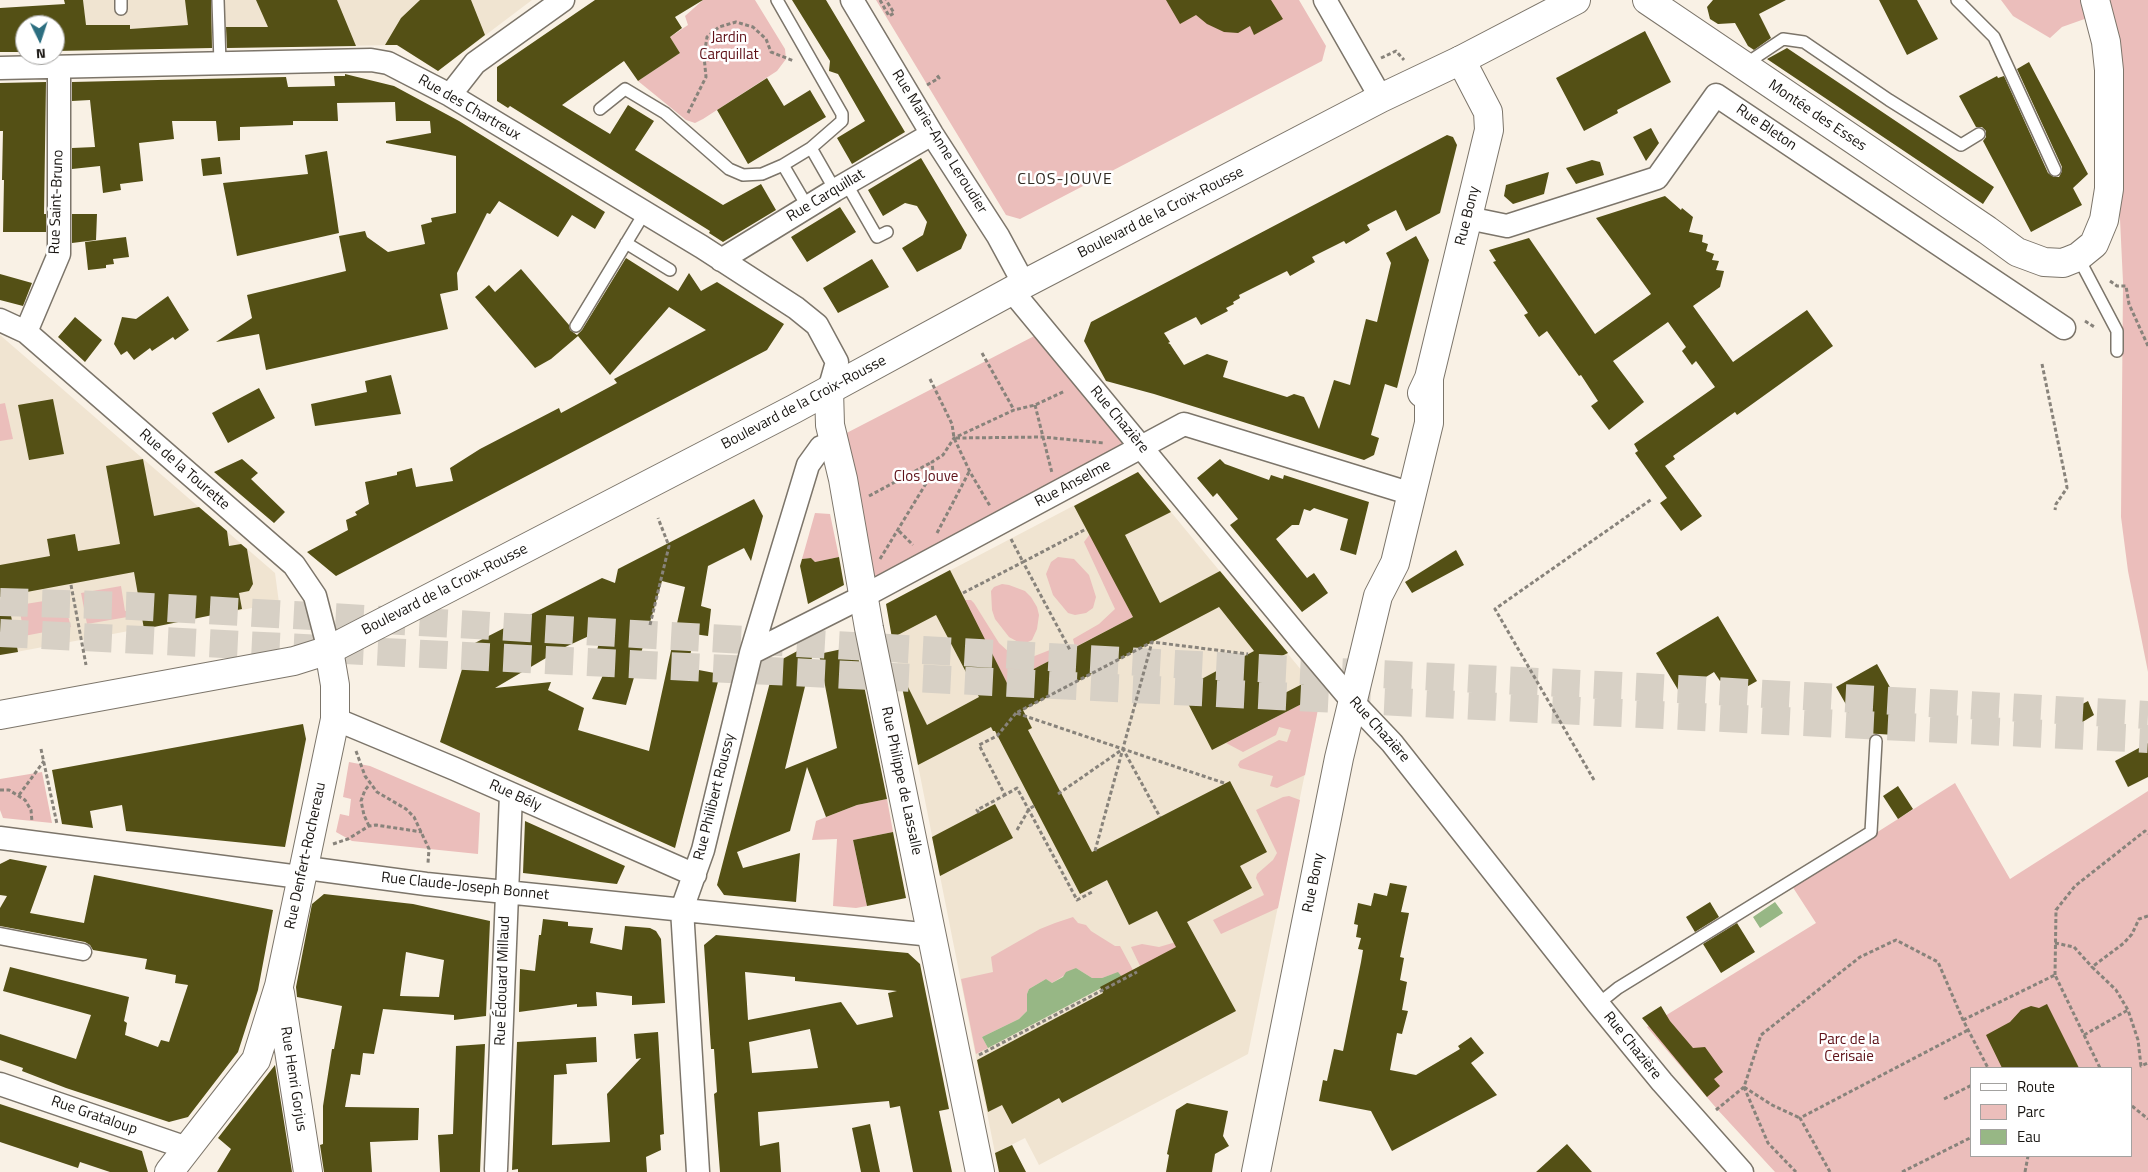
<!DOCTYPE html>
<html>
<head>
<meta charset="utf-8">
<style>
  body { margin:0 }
  #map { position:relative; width:2148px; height:1172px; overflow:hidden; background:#f9f1e5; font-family:"Titillium Web",sans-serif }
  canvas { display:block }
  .legend { position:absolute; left:1970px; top:1067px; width:162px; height:90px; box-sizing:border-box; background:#fff; border:1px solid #a3a2a0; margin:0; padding:6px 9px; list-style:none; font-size:15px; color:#191612 }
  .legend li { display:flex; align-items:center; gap:10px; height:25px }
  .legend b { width:25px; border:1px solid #a3a2a0 }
  .north { position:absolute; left:15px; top:15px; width:50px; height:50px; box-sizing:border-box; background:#fff; border:1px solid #a3a2a0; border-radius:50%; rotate:176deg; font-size:14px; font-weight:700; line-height:20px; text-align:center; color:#191612 }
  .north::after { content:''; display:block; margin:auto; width:18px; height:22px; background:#2c6e80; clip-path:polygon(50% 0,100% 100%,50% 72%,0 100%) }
</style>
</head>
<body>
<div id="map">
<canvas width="2148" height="1172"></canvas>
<ul class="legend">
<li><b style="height:6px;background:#fff"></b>Route</li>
<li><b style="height:14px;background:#ebbebb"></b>Parc</li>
<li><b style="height:14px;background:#97b785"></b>Eau</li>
</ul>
<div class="north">N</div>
</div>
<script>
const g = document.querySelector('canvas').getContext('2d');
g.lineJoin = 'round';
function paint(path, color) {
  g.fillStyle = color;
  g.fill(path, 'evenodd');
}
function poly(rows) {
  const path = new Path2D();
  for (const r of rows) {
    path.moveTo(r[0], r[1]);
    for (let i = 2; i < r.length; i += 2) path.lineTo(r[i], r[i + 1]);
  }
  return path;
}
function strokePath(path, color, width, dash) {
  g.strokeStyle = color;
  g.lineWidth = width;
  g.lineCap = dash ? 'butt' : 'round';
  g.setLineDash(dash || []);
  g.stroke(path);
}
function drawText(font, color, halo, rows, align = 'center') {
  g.font = font + ' "Titillium Web",sans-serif';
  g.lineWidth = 5;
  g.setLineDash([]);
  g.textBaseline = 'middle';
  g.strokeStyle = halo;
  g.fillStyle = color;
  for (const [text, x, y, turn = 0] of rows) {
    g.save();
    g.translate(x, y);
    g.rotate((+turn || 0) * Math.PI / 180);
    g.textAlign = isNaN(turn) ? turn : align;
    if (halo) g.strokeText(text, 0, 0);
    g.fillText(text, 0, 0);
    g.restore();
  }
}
paint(poly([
  [83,0,532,0,438,71,397,45,88,50],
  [0,335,275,573,279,603,0,655],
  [1138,472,1321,694,1248,1054,1039,1165,1025,1138,995,1153,886,604]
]), '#f0e4d1');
paint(poly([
  [703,0,755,0,785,49,786,59,777,71,703,119,695,123,686,120,638,81,680,53,670,37,688,25,685,16],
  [876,0,1299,0,1326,46,1322,61,1020,219,1006,215],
  [2001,0,2148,0,2148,672,2128,571,2121,517,2123,282,2110,10,2062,27,2050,38,2013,16],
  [1042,332,1141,448,864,595,833,440],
  [5,403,13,439,0,441,0,404],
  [815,513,830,514,839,557,815,562,811,558,802,559],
  [1090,534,1133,617,1075,647,1073,639,1099,624,1115,609,1084,542],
  [1058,557,1074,559,1089,575,1096,597,1093,608,1086,613,1075,615,1068,613,1053,595,1046,574,1051,562],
  [1002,584,1009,585,1025,591,1031,597,1037,607,1039,615,1037,629,1032,640,1026,643,1020,643,1009,637,995,619,992,610,991,591,994,587],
  [121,586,125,611,132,610,133,616,87,624,81,593],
  [63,598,71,627,24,636,19,605],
  [965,600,971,600,974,603,999,643,1011,654,1017,657,1032,657,1060,646,1066,652,1007,683,964,601],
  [1321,694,1305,775,1277,788,1270,786,1273,776,1240,768,1238,765,1240,761,1279,740,1287,742,1291,730,1279,727,1276,735,1243,752,1226,743],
  [349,762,370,766,480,813,478,854,352,841,336,832,340,814,349,816,351,799,343,797],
  [42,772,52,823,3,818,0,810,0,779],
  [1955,783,2010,879,2148,791,2148,1172,1775,1172,1717,1109,1647,1027,1816,923,1792,886],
  [1972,1068,2132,1068,2132,1156,1972,1156],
  [1289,796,1300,800,1278,908,1221,934,1213,920,1264,895,1256,878,1257,874,1273,860,1277,853,1256,810,1283,797],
  [887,799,893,832,853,840,867,906,856,908,833,906,837,839,812,840,816,821,857,805],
  [1073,917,1078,923,1086,925,1091,931,1115,946,1120,946,1134,972,1122,977,1113,974,1102,978,1092,978,1076,968,1052,983,1046,979,1029,989,1027,994,1027,1011,1019,1019,982,1037,988,1048,976,1054,961,979,993,972,991,957,1040,929,1055,923],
  [1193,937,1141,968,1131,947,1142,944,1159,947]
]), '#ebbebb');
paint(poly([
  [1775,902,1783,913,1760,928,1753,917],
  [1076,968,1092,978,1102,978,1118,972,1122,977,988,1048,982,1037,1019,1019,1027,1011,1027,994,1029,989,1046,979,1052,983,1063,977,1066,972]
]), '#97b785');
paint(poly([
  [64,0,83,0,86,25,130,25,130,29,188,25,185,0,211,0,212,48,55,51,55,25,25,25,25,52,0,52,0,8,65,4],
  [256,0,337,0,356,46,227,48,226,27,268,27],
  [420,0,471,0,485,35,438,71,397,45,385,45,401,18],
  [595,0,703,0,675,17,682,28,670,37,680,53,638,81,624,61,562,105,610,134,628,105,654,121,635,150,723,205,761,184,776,210,723,242,709,233,710,231,510,106,508,108,497,101,497,67],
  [792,0,826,0,905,132,852,164,837,138,865,121,838,74,829,71,830,61],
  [1166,0,1271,0,1283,19,1254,35,1250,26,1238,33,1224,32,1207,24,1196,15,1180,24],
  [1713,0,1786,0,1759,14,1771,38,1754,50,1748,46,1735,23,1718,24,1710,19,1707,7],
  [1879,0,1917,0,1938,39,1907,55],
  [1645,31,1671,82,1617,110,1618,113,1584,131,1556,78],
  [1787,48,1994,187,1983,204,1767,59],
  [2029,62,2088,174,2073,188,2082,205,2031,232,1983,141,1986,137,1986,131,1982,127,1976,127,1959,96,1997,76,1998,78,2004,76,2048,173,2054,177,2059,177,2062,171,2062,167,2017,69],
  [345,74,394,86,459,121,605,212,595,229,572,215,558,237,499,201,490,214,487,213,457,273,458,290,440,294,448,329,266,370,259,334,216,342,252,318,247,295,346,271,339,236,365,231,367,237,388,252,425,244,421,225,432,222,431,218,456,213,456,156,386,143,386,141,431,133,430,121,396,121,395,102,337,103,338,121,293,121,293,125,240,127,240,140,218,141,216,121,172,121,174,139,139,143,143,181,120,184,121,190,103,193,100,166,72,169,72,148,95,147,90,100,72,101,72,82,286,77,288,87,335,86,334,76,345,76],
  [767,78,784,106,810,90,826,117,748,164,717,110],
  [46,82,44,214,46,214,46,232,3,232,4,180,2,180,3,131,0,131,0,83],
  [1651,128,1659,143,1646,161,1633,137],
  [1447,135,1453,137,1457,145,1440,213,1406,231,1396,210,1367,225,1370,230,1346,244,1344,241,1312,257,1315,262,1290,276,1287,271,1239,295,1240,298,1233,302,1234,304,1226,308,1228,311,1201,325,1196,317,1164,333,1170,342,1168,343,1170,344,1184,365,1207,354,1228,361,1223,377,1287,397,1294,394,1304,397,1319,429,1334,380,1350,385,1366,319,1377,322,1391,263,1386,253,1416,236,1429,260,1397,388,1385,384,1371,435,1379,438,1374,455,1364,460,1154,394,1106,381,1084,341,1091,322],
  [327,151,339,233,237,256,223,183,308,174,305,155],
  [220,157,222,174,203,176,201,159],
  [921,158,967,235,961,249,917,272,902,248,923,235,927,222,917,206,905,203,883,216,868,190],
  [1592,160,1600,162,1604,175,1576,184,1566,168],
  [1549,172,1544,194,1513,204,1504,196,1506,185],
  [1665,196,1681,210,1682,208,1693,217,1689,232,1703,235,1702,242,1708,244,1706,251,1714,254,1712,260,1719,261,1716,270,1724,271,1720,287,1693,306,1733,362,1807,310,1833,346,1737,415,1735,412,1673,456,1675,459,1665,466,1702,516,1681,531,1660,503,1667,498,1635,453,1638,451,1634,444,1715,387,1696,361,1692,365,1682,351,1686,347,1668,322,1613,361,1644,402,1609,430,1591,406,1598,401,1581,375,1579,376,1547,331,1539,337,1524,315,1528,313,1493,262,1496,261,1489,250,1529,238,1595,334,1651,294,1596,218],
  [840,207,856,232,807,262,791,237],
  [72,214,97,214,96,240,72,243],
  [126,237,129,257,113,259,114,264,106,265,106,268,88,270,85,242],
  [626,258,678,291,689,273,701,291,717,282,784,324,767,350,336,576,307,552,348,530,346,520,357,515,355,512,369,504,365,482,397,475,397,472,412,468,416,487,453,481,450,468,480,449,559,408,561,413,617,383,614,379,706,330,669,307,610,375,578,336,551,359,535,368,475,297,489,285,495,292,521,269,569,325,570,330,577,335,582,330],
  [872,259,889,287,838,313,823,288],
  [0,274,32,283,23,306,0,300],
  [168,296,189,330,175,340,173,337,152,351,150,348,134,360,127,351,121,355,114,344,122,317,136,319],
  [75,317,102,340,85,362,58,337],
  [391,375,401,414,315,426,311,404,367,392,365,381],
  [259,388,275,418,228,443,212,413],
  [53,399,64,454,29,460,18,405],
  [143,459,154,516,199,507,227,531,229,546,241,544,247,549,253,584,249,591,239,593,242,609,144,629,134,572,0,597,0,565,50,556,47,539,75,534,78,551,120,544,106,466],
  [242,459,258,473,251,479,285,512,274,523,214,472],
  [1220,459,1225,464,1269,480,1271,475,1283,479,1284,475,1369,502,1356,555,1340,550,1348,519,1314,508,1310,511,1304,509,1299,525,1292,525,1276,539,1307,578,1314,573,1328,593,1302,612,1230,525,1238,519,1217,493,1213,497,1197,478],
  [1138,472,1171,512,1125,535,1160,603,1220,571,1288,653,1265,664,1281,695,1310,680,1321,694,1212,750,1181,690,1254,651,1219,607,1023,710,1032,728,1028,730,1092,852,1230,781,1267,852,1240,866,1252,888,1187,922,1236,1011,1062,1103,1059,1098,1012,1124,1002,1105,988,1112,977,1060,1103,993,1100,987,1176,947,1157,911,1129,925,1107,880,1080,894,995,731,993,731,991,727,918,765,902,687,907,685,927,725,979,697,936,615,892,638,886,604,950,570,1007,683,1133,617,1074,506],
  [754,499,763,516,751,561,744,548,708,566,701,606,711,609,708,636,694,634,688,668,720,674,675,848,440,742,469,646,602,578,615,583,618,569],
  [662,581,685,587,649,751,578,730,584,708,548,690,551,682,495,688,563,648,602,630,592,671,604,673,592,699,626,705],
  [1456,550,1464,565,1412,593,1405,582],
  [839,557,844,585,808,604,800,566,802,559,811,558,815,562],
  [8,600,18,652,0,655,0,601],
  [1718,616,1757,681,1734,694,1725,678,1720,681,1714,672,1680,693,1656,653],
  [816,641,785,769,837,748,819,654,856,646,887,799,857,805,826,817,807,767,790,831,737,852,743,868,800,853,796,902,724,895,717,885,775,663],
  [1877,664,1896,698,1895,735,1847,732,1848,708,1836,687],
  [2088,701,2094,715,2076,726,2066,713],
  [303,724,306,739,285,847,126,831,122,805,90,811,93,828,62,824,52,770],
  [2148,743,2148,777,2128,787,2115,761],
  [1898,786,1913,809,1898,819,1883,796],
  [995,804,1013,838,940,876,932,837],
  [525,821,625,866,617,884,523,873],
  [893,832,906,898,867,906,853,840],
  [10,859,47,866,30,913,84,923,94,875,273,910,258,990,238,1052,188,1117,169,1122,66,1088,22,1071,23,1068,0,1060,0,1034,76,1059,91,1015,3,991,10,967,129,997,124,1021,127,1023,125,1035,158,1047,161,1040,169,1042,188,985,175,983,176,975,145,969,147,959,93,950,90,945,85,942,0,926,0,908,7,896,0,895,0,864],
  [1390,883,1407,886,1401,912,1409,913,1400,957,1404,958,1400,980,1407,982,1402,1010,1408,1011,1402,1034,1397,1033,1390,1070,1416,1075,1460,1049,1458,1046,1471,1037,1484,1053,1471,1063,1497,1095,1392,1151,1371,1111,1319,1101,1323,1080,1327,1081,1334,1049,1343,1051,1361,962,1363,950,1358,949,1361,938,1356,937,1358,925,1354,924,1358,903,1371,906,1374,893,1387,896],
  [324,894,413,904,490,921,486,1016,454,1020,454,1015,383,1009,374,1054,363,1053,360,1075,351,1074,345,1107,419,1108,418,1140,370,1142,372,1172,324,1172,320,1145,323,1144,323,1106,332,1049,334,1049,342,1006,297,997,296,987,312,904],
  [406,952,444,960,439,997,400,996],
  [1710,902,1719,917,1695,932,1686,917],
  [543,919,568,922,568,926,593,928,590,943,622,950,625,926,650,928,656,931,661,939,665,1003,632,1005,632,996,596,992,597,1006,577,1007,577,1004,519,1012,520,969,535,971,539,935,541,935],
  [1737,923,1755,952,1721,973,1703,944],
  [716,935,908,953,920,964,949,1109,939,1111,952,1172,913,1172,900,1106,890,1108,889,1101,758,1112,760,1146,779,1142,781,1172,720,1172,714,1094,717,1092,714,1049,711,1049,704,945],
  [745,972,795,977,795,981,897,991,888,993,893,1017,857,1025,841,1002,748,1020],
  [810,1029,818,1068,752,1073,749,1042],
  [2047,1004,2079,1068,2002,1068,1986,1035,2010,1022,2021,1010,2031,1006,2039,1008],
  [1661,1006,1670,1021,1693,1048,1705,1047,1723,1072,1714,1079,1720,1086,1707,1097,1642,1018],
  [658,1032,664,1134,660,1135,661,1150,646,1157,647,1172,518,1172,518,1169,512,1170,517,1042,596,1037,597,1062,566,1064,567,1074,554,1075,552,1145,610,1142,607,1094,641,1058,636,1059,634,1034],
  [485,1044,480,1172,440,1172,438,1135,453,1134,456,1046],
  [275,1065,292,1172,217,1172,231,1149,218,1138],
  [1187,1103,1228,1111,1223,1136,1229,1146,1215,1154,1212,1172,1166,1172,1169,1155,1167,1154,1176,1110],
  [0,1104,142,1151,148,1172,110,1172,80,1162,78,1168,0,1142],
  [870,1124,880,1172,861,1172,852,1128],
  [1567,1144,1592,1172,1536,1172],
  [1012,1145,1026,1172,999,1172,995,1153]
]), '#545015');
strokePath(poly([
  [0,602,132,606,1176,664,1641,687,2148,715],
  [0,633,2148,739]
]), '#d7d0c5', 28, [28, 14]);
const service = poly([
  [121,0,121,9],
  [218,0,220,63],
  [777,0,842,114,842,121,811,148,835,190],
  [1957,0,1994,37,2055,170],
  [1744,65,1783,39,1804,42,1889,100,1961,145,1979,134],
  [600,109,625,89,665,113,729,169,743,175,762,174,783,165,807,206],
  [783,165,811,148],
  [846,183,877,237,887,232],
  [626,243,670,270],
  [2078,257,2117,331,2117,351],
  [576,326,645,212],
  [1598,1004,1618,988,1871,832,1876,741]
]);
const pedestrian = poly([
  [0,936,83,952]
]);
const minor = poly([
  [852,0,932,134,998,236,1024,284],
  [1325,0,1381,98],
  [0,68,371,60,388,63,450,95,702,247,796,308,817,325,837,362,829,390],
  [450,95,475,63,563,0],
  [1468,218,1507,226,1657,178,1716,95,2064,328],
  [721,260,835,190,932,134],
  [1012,291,1304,644,1353,702,1392,743,1598,1004,1662,1082,1742,1172],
  [0,320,26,332,294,565,315,596,329,650],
  [26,332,59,254,59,67],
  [751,653,864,596,1184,424,1412,494],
  [335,719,455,769,695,875],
  [0,838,292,876,314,869,426,884,932,935],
  [0,1084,187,1148],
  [496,1169,511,794],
  [698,1172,682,909,703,850,751,653,808,465,821,447,835,443]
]);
const tertiary = poly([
  [829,390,830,425,843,479,869,628,980,1172],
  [1422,393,1429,378,1489,130,1488,112,1461,60],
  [280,993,308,1172],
  [169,1172,256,1060,279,986,335,719,335,685,329,650],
  [1256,1172,1339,758,1378,596,1395,563,1429,423,1429,378]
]);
const secondary = poly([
  [1647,0,1987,230,2017,252,2044,262,2063,263,2078,257,2094,244,2104,220,2109,189,2109,70,2106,42,2095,0],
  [0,715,294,661,329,650,794,409,1024,284,1381,98,1461,60,1576,0]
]);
strokePath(service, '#7c756a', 14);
strokePath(pedestrian, '#7c756a', 19);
strokePath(minor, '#7c756a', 25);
strokePath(tertiary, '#7c756a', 30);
strokePath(secondary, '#7c756a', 30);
strokePath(poly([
  [880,0,889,16,894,13,886,0],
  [1381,58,1396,51,1404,60],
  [927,85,939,78,936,74],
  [688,113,706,77,704,56,707,37,719,27,736,22,753,27,766,39,771,52,794,61],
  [2110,281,2117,286,2126,286,2129,304,2148,346],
  [2085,321,2096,328],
  [982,353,1014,410],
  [2042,364,2066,481,2067,488,2056,504,2055,510],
  [930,379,952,424,954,438,970,472,990,506],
  [1035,405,1052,473],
  [956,438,1043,437,1104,443],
  [869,496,932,462],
  [899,531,913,545],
  [937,533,969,472],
  [1011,539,1023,562,1086,529],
  [880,559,933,472,932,462,943,455,954,438,1014,410,1035,405,1065,391],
  [71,585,86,665],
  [963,593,1023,562,1070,650],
  [650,625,669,546,658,518],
  [1016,713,997,736,979,745,1005,795,1017,788,1077,900,1094,891],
  [41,749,57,824],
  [356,751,365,776,377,792,406,809,414,817,429,849,428,863],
  [1594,780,1495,609,1652,499],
  [1224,783,1016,713,1152,642,1248,654],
  [0,790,9,790,25,800,31,810,32,822],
  [1058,794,1123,749,1160,817],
  [19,795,44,761],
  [979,813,977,810,1005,795],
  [369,826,364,815,361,801,365,790,370,784],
  [1017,830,1029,809,1034,806],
  [333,844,348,839,369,826,376,825,422,832],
  [1095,851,1152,642],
  [2148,916,2139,919,2132,934,2124,943,2092,967,2116,990,2128,1010,2138,1040,2141,1066,2148,1063],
  [2055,943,2074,947,2092,967],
  [2055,975,2056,910,2075,886,2145,831,2148,834],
  [1963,1020,2055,975,2100,1068],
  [2084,1035,2128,1010],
  [979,1055,1137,972],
  [1744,1087,1768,1143,1796,1172],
  [1744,1087,1772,1105,1800,1118],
  [1944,1099,1972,1085],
  [2132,1106,2148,1119],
  [1716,1110,1744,1087,1761,1035,1860,957,1896,940,1938,962,1963,1020,1988,1068],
  [1830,1172,1800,1118,1968,1030],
  [1902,1172,1972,1137],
  [2025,1172,2028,1156]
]), '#88837b', 3, [4, 2.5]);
strokePath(service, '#fff', 11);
strokePath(pedestrian, '#fff', 16);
strokePath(minor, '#fff', 22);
strokePath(tertiary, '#fff', 28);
strokePath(secondary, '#fff', 28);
drawText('15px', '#5e1118', '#fff', [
  ["Jardin",729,38],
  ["Carquillat",729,55],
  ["Clos Jouve",926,477],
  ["Parc de la",1849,1040],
  ["Cerisaie",1849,1057]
]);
drawText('15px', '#191612', '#fff', [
  ["Rue des Chartreux",469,108,30],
  ["Montée des Esses",1817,116,34],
  ["Rue Bleton",1766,128,34],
  ["Rue Marie-Anne Leroudier",939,142,58],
  ["Rue Carquillat",826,196,-31],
  ["Rue Saint-Bruno",57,202,-88],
  ["Boulevard de la Croix-Rousse",1161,213,-27],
  ["Rue Bony",1468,216,-76],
  ["Boulevard de la Croix-Rousse",804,403,-28],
  ["Rue Chazière",1119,420,50],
  ["Rue de la Tourette",184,470,41],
  ["Rue Anselme",1073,484,-28],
  ["Boulevard de la Croix-Rousse",445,590,-27],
  ["Rue Chazière",1379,730,48],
  ["Rue Philippe de Lassalle",901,781,78],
  ["Rue Bély",515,796,24],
  ["Rue Philibert Roussy",715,797,-76],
  ["Rue Denfert-Rochereau",306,856,-78],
  ["Rue Bony",1314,883,-79],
  ["Rue Claude-Joseph Bonnet",465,887,6],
  ["Rue Édouard Millaud",503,981,-88],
  ["Rue Chazière",1632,1046,51],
  ["Rue Henri Gorjus",293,1079,81],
  ["Rue Grataloup",94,1116,19]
]);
g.letterSpacing = '1px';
drawText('16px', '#312b22', '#fff', [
  ["CLOS-JOUVE",1065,180]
]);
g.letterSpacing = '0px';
</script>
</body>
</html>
